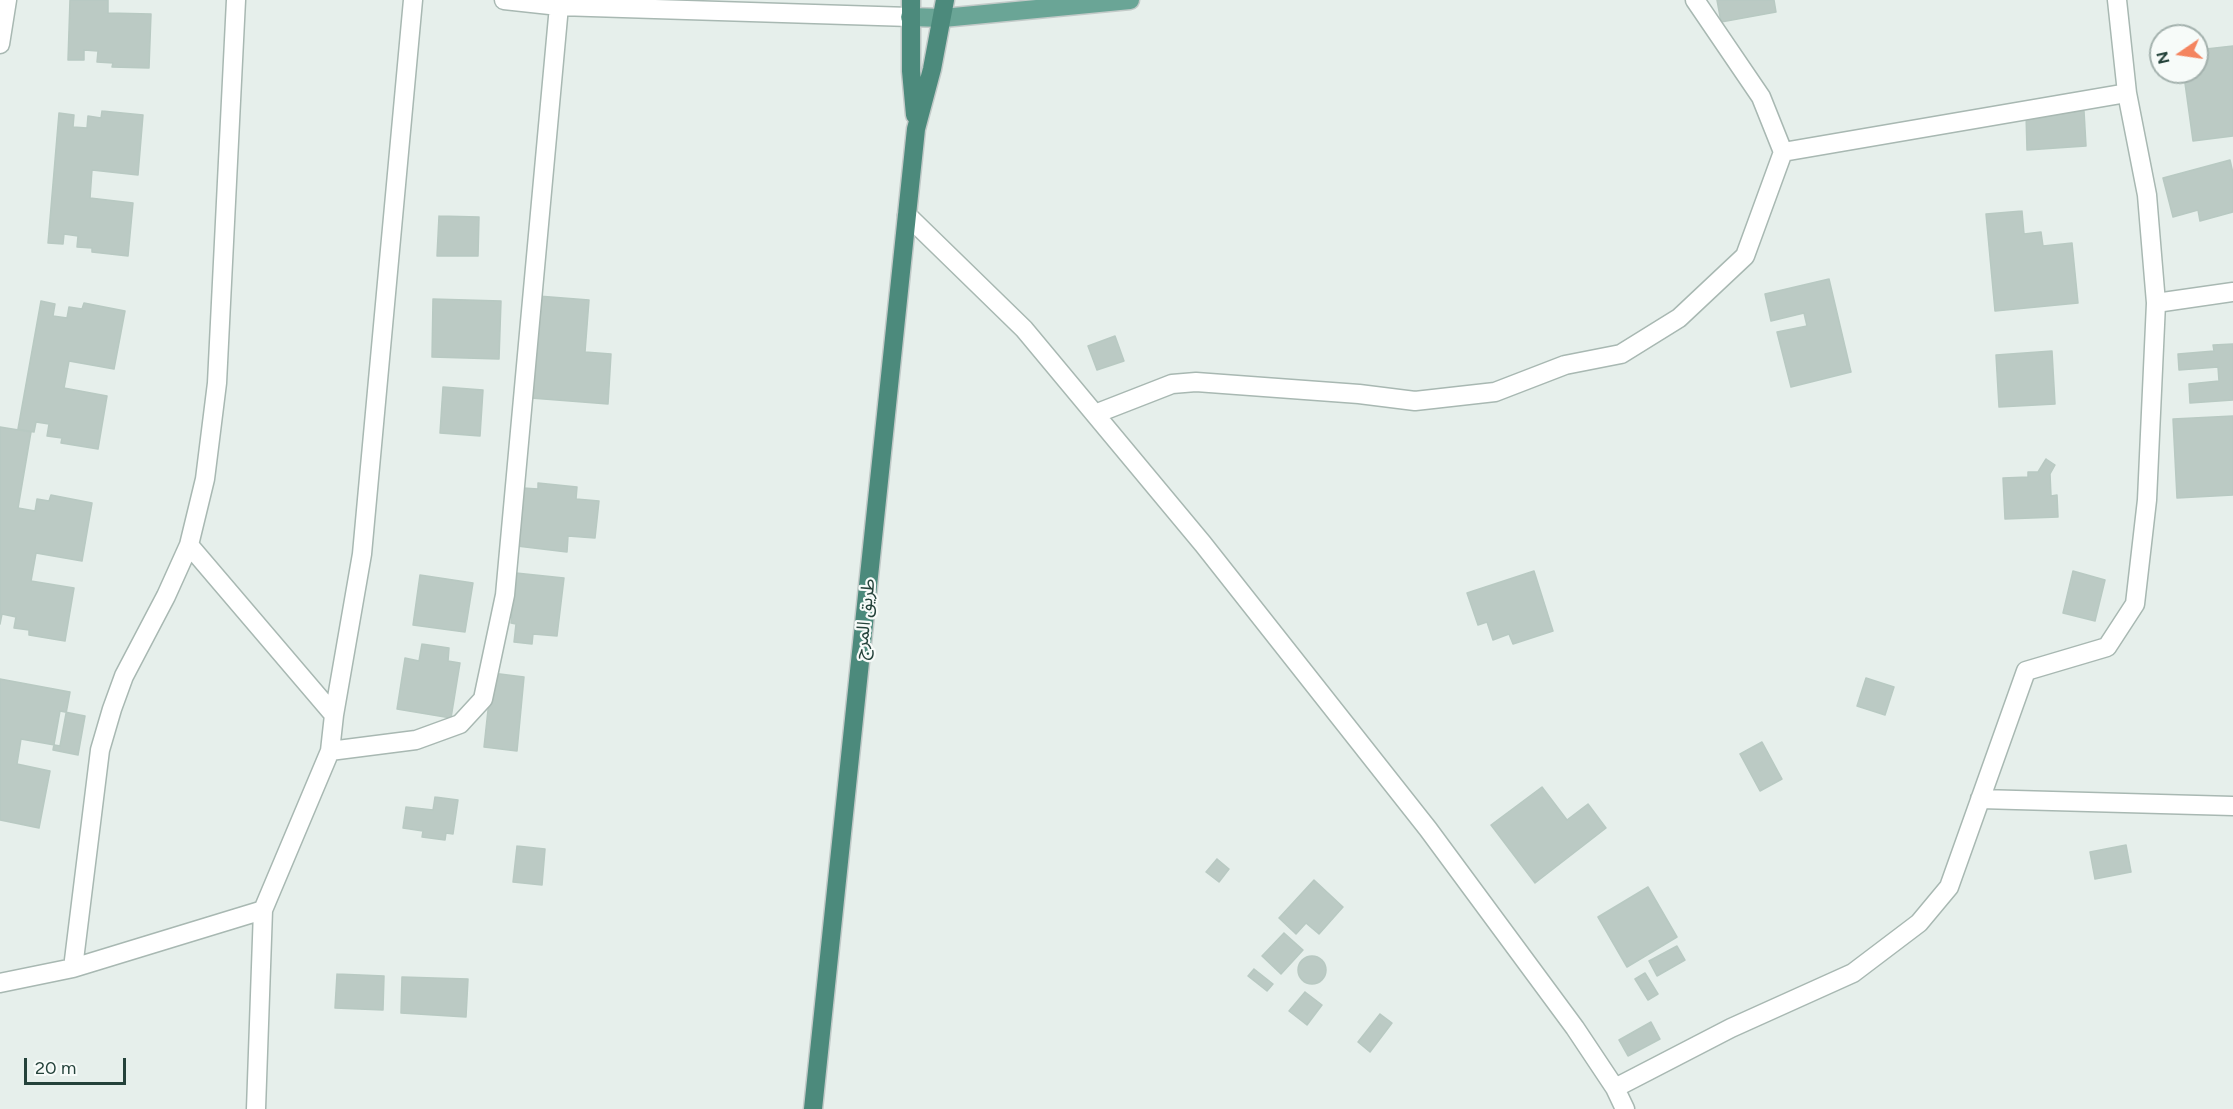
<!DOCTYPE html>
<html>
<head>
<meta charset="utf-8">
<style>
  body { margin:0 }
  #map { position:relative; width:2233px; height:1109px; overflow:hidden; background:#e6efeb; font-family:Figtree,sans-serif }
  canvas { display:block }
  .north { position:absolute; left:2149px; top:24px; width:60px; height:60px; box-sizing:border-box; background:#f7fbf9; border:2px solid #a3b1ad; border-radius:50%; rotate:257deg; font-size:16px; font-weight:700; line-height:24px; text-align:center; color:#24423a }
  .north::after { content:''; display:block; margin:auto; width:21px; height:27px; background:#f4845f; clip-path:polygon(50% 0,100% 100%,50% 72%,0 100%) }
  .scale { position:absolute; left:24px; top:1058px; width:102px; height:27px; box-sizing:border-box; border:3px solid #24423a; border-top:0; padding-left:8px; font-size:18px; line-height:21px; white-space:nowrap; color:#24423a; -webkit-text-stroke:4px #f7fbf9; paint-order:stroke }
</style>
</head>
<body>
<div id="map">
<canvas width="2233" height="1109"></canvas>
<div class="north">N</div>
<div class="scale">20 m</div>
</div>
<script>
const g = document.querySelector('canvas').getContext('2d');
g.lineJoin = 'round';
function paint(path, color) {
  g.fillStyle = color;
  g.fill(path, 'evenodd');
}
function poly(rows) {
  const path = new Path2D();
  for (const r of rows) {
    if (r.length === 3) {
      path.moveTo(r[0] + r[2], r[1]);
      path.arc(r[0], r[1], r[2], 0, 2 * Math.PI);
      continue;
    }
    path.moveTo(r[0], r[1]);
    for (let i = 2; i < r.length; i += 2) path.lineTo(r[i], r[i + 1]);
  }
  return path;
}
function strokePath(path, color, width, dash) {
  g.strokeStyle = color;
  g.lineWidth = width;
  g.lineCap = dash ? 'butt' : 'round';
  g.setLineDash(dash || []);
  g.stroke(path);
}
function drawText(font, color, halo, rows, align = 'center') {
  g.font = font + ' Figtree,"Noto Sans Arabic",sans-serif';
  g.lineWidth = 4.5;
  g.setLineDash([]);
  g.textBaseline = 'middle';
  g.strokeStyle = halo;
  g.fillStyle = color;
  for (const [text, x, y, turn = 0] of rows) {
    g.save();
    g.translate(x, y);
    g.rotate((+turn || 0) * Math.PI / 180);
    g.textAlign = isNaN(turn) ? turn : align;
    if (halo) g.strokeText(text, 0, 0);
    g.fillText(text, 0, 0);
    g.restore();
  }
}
const building = poly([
  [70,0,108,0,108,13,151,14,149,68,112,67,113,63,97,62,98,51,84,50,84,60,68,60,70,0],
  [1717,0,1774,0,1776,12,1721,22,1717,0],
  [2233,46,2233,136,2193,141,2184,76,2194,75,2194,72,2197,72,2197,50,2233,46],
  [102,111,143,115,138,175,92,170,90,198,133,203,128,256,92,252,92,248,77,247,78,236,64,234,63,244,48,243,59,113,74,115,73,127,87,128,88,116,101,118,102,111],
  [2084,111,2086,146,2027,150,2026,114,2084,111],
  [2230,160,2233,173,2233,212,2200,221,2198,210,2173,217,2163,178,2230,160],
  [2022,211,2024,234,2041,232,2043,246,2072,243,2078,303,1995,311,1986,214,2022,211],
  [439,216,479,217,478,256,437,256,439,216],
  [1829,279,1851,372,1791,387,1777,332,1807,326,1804,313,1771,321,1765,294,1829,279],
  [538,296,589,300,585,352,611,354,608,404,531,398,538,296],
  [433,299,501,301,499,359,432,357,433,299],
  [41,301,55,304,53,316,67,318,69,307,82,309,84,303,125,311,114,369,69,361,64,388,107,396,98,449,61,443,62,438,47,436,49,424,36,422,34,432,18,429,41,301],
  [1115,336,1124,361,1097,370,1088,346,1115,336],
  [2233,344,2233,400,2190,403,2189,384,2219,381,2218,367,2179,370,2178,354,2214,351,2213,345,2233,344],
  [2052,351,2055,404,1999,407,1996,355,2052,351],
  [443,387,483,390,480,436,440,433,443,387],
  [2233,416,2233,495,2177,498,2173,419,2233,416],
  [0,427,31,432,18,508,35,511,37,499,49,501,51,495,92,503,82,561,36,553,31,581,74,588,65,641,29,635,29,630,14,628,16,617,2,614,0,624,0,427],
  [2046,459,2055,465,2050,474,2051,496,2057,495,2058,517,2005,519,2003,478,2028,477,2028,472,2038,472,2046,459],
  [538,483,577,487,576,499,599,501,595,538,568,536,567,552,517,546,523,488,538,489,538,483],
  [1534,571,1553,631,1513,644,1509,634,1493,640,1487,622,1478,625,1467,593,1534,571],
  [2073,571,2105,580,2095,621,2063,613,2073,571],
  [516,573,564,578,557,636,533,634,532,644,514,642,516,624,511,623,516,573],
  [420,575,473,583,465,632,413,625,420,575],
  [422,644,449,648,448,661,460,663,451,718,397,709,405,658,419,661,422,644],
  [492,673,524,677,517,751,484,747,492,673],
  [1866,678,1894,687,1885,715,1857,706,1866,678],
  [0,679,70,692,60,746,21,739,17,764,50,771,39,828,0,820,0,679],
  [60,711,85,716,78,755,53,750,60,711],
  [1762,742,1782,779,1760,791,1740,754,1762,742],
  [1542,787,1567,820,1588,804,1606,828,1535,883,1491,825,1542,787],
  [435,797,458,800,453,834,446,833,445,840,422,837,423,831,403,828,406,807,433,810,435,797],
  [2126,845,2131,872,2095,879,2090,852,2126,845],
  [517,846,545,849,542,885,513,882,517,846],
  [1217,859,1229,869,1219,882,1206,872,1217,859],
  [1314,880,1343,907,1319,934,1306,923,1296,934,1279,918,1314,880],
  [1648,887,1677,937,1627,967,1598,917,1648,887],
  [1284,933,1303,950,1281,974,1262,956,1284,933],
  [1677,946,1685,960,1657,976,1649,961,1677,946],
  [1312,970,14],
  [1254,969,1273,984,1267,991,1248,976,1254,969],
  [1645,973,1658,994,1648,1000,1635,979,1645,973],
  [337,974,384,976,383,1010,335,1008,337,974],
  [402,977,468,979,466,1017,401,1013,402,977],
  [1305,992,1322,1005,1307,1025,1289,1011,1305,992],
  [1380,1014,1392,1023,1370,1052,1358,1042,1380,1014],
  [1651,1022,1660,1039,1628,1056,1619,1040,1651,1022]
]);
paint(building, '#bbcac4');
strokePath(building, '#b8c9c2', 1.5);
const minor = poly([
  [504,0,559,6,910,17],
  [0,44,7,0],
  [1783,152,2127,93],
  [907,215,1024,329,1203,544,1428,829,1575,1028,1615,1088,1625,1109],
  [2156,303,2233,292],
  [1095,414,1172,384,1196,382,1359,394,1415,401,1495,392,1565,365,1621,354,1679,318,1745,256,1783,152,1761,97,1695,0],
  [189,545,334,715],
  [330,751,416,740,460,724,483,699,505,595,559,6],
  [1980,799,2233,806],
  [73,968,100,750,112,709,124,676,166,596,189,545,205,479,217,383,236,0],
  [0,983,73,968,263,910],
  [1615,1088,1731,1028,1853,973,1919,923,1949,887,2026,671,2107,647,2135,604,2147,500,2156,303,2147,195,2127,93,2117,0],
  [256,1109,263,910,330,751,334,715,362,554,413,0]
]);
const primary = poly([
  [910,17,943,18,1130,0]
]);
const trunk = poly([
  [911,0,911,71,915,115],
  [813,1109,916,129,932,69,945,0]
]);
strokePath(minor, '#a8b8b2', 21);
strokePath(primary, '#c2cac8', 21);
strokePath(trunk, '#c2cac8', 21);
strokePath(minor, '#fff', 18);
strokePath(primary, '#6aa596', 18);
strokePath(trunk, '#4c8a7c', 18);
drawText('18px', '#24423a', '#f7fbf9', [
  ["طريق المرج",865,619,-84]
]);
</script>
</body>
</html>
